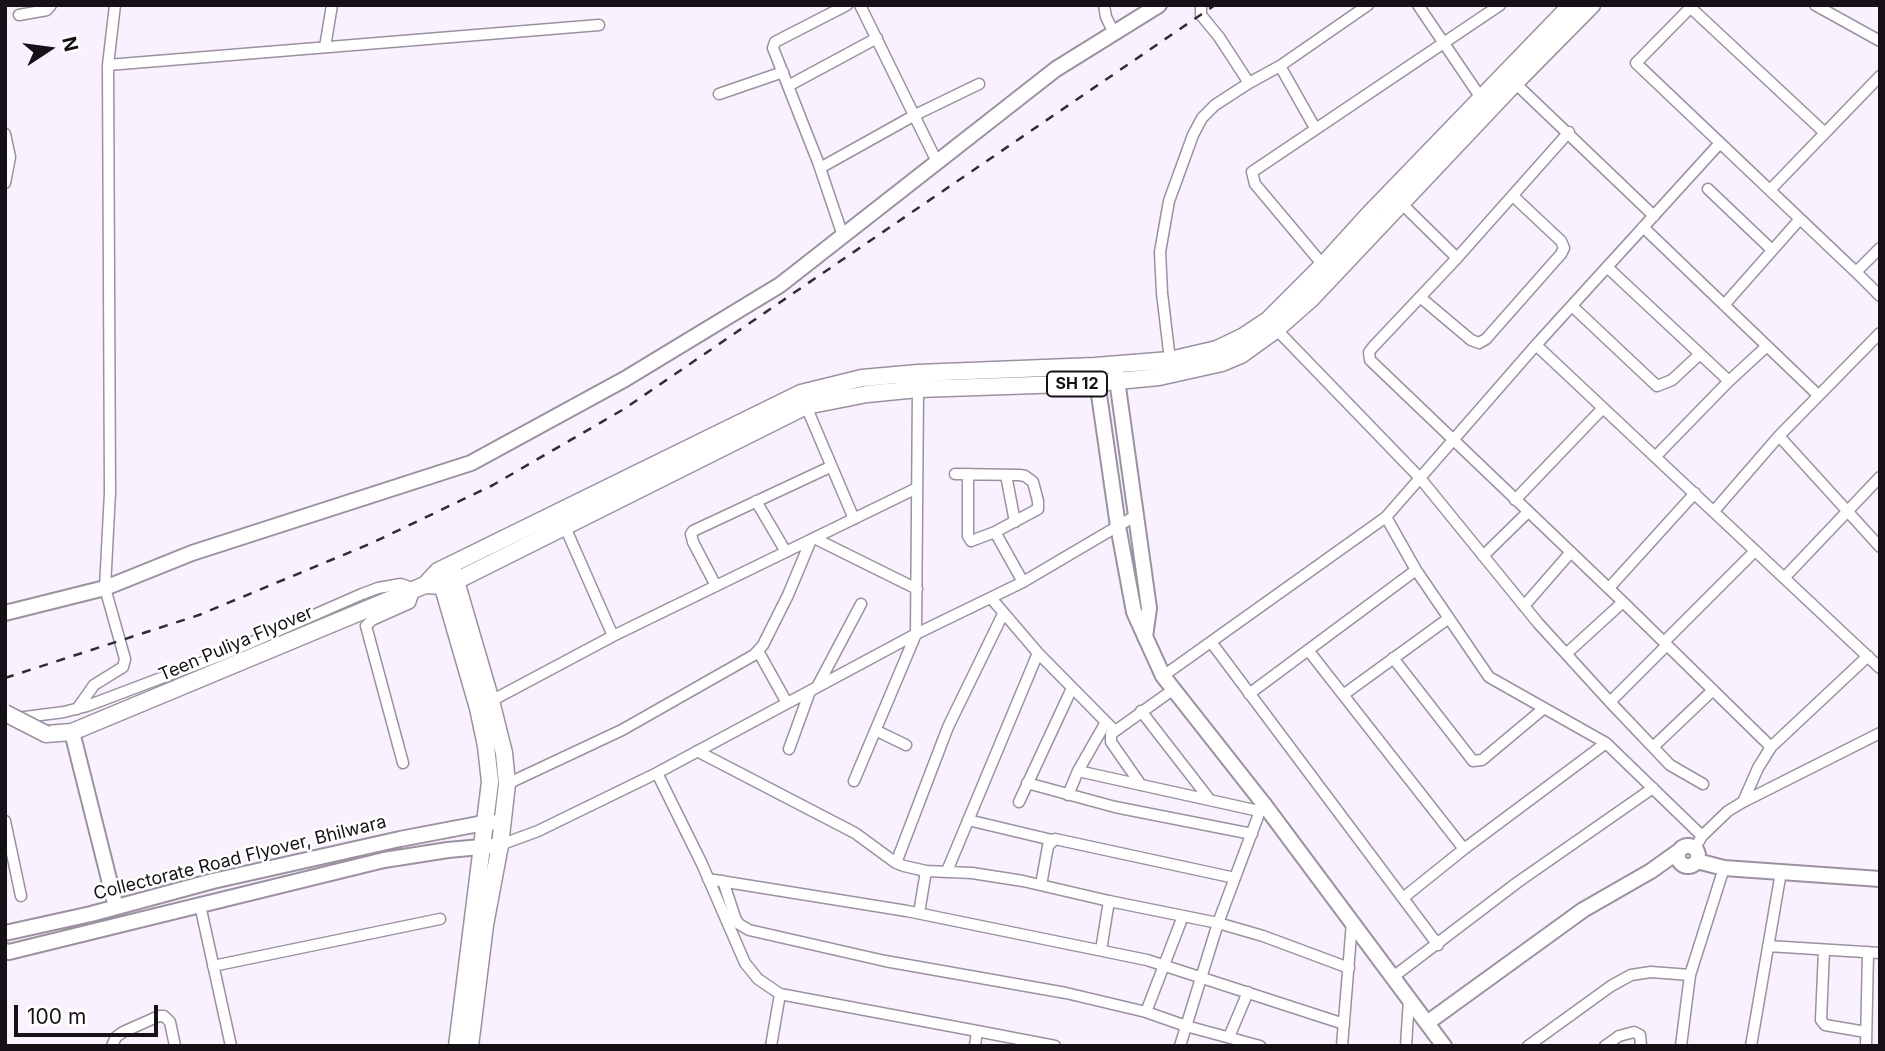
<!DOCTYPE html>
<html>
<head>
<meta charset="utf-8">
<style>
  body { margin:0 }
  #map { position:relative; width:1885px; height:1051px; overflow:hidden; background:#faf1fe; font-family:Inter,sans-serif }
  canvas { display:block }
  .frame { position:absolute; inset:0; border:7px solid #151116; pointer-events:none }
  .north { position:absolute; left:14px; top:14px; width:70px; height:70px; -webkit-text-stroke:5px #fff; paint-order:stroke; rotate:77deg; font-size:19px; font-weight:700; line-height:28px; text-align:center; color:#151116 }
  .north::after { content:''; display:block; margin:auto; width:24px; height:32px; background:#151116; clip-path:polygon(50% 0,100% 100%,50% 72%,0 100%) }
  .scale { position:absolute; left:14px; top:1005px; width:144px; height:32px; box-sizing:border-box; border:4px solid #151116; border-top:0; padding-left:9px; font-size:21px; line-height:24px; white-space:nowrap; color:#151116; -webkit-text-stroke:5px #fff; paint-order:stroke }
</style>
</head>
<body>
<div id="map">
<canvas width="1885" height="1051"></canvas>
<div class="frame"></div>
<div class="north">N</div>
<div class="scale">100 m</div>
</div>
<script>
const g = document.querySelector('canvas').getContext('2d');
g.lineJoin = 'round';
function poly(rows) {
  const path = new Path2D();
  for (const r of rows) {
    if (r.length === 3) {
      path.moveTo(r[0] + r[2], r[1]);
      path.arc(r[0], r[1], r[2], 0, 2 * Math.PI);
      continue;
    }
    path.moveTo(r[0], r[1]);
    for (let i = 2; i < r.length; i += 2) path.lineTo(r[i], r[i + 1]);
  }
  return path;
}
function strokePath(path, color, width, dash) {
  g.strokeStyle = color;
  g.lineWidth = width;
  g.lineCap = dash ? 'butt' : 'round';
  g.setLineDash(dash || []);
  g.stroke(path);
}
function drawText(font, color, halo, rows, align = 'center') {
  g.font = font + ' Inter,sans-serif';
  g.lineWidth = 5;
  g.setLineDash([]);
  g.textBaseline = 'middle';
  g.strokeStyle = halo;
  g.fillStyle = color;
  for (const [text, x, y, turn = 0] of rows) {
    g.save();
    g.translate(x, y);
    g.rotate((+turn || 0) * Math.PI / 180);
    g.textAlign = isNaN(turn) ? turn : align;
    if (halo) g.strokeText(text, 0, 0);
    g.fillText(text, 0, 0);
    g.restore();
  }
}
const street = poly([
  [860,5,937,162],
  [1104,5,1106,17,1114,33],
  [1418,5,1481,98],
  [1693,5,1636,63,1856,272,1880,248],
  [1815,5,1880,41],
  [1691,8,1825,133],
  [19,15,47,10,51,5],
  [325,47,332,5],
  [108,65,599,25],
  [1280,66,1315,128],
  [1249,83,1280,66,1368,5],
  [1515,83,1654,216],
  [788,86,877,38],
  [719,94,783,72],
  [1569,132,1457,258,1373,347,1369,352,1370,360,1623,602,1771,747],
  [5,134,10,157,5,183],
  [1720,143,1536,345,1880,668],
  [820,168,915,115,979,84],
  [1708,189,1772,250],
  [1770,190,1880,76],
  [1401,203,1457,258],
  [1643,227,1818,395],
  [843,236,818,162,773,48,775,42,847,5],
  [1323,265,1255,184,1252,172,1500,5],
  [1607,267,1729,381],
  [1856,272,1880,296],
  [1420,297,1471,340,1479,343,1486,339,1561,254,1564,248,1561,241,1513,196],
  [1724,305,1800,219],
  [1572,306,1657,386,1672,380,1700,354],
  [1275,328,1420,478,1538,623,1610,702,1670,765,1703,784],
  [1880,333,1779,436,1880,547],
  [1170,360,1162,293,1160,252,1169,201,1193,135,1202,118,1215,105,1249,83,1219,37,1201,15,1201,5],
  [806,406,854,519],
  [1655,457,1729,381,1767,346],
  [955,474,1019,475,1025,476,1033,482,1038,501,1038,509,995,532,971,541,968,536,968,474],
  [1006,475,1015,522],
  [1515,500,1603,408],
  [756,501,786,552],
  [1714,511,1779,436],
  [1386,517,1416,570,1489,677,1606,743,1702,836],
  [565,527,613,636],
  [995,532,1023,582],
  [814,538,917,589],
  [1483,556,1528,512],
  [1784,578,1880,477],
  [716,586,693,542,691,534,693,531,830,467],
  [1609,588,1695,493],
  [991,598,1038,653,1114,730],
  [1524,606,1571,552],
  [1211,642,1438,945],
  [1664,642,1755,551],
  [1308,650,1464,849],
  [758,651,787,703],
  [1566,654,1623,602],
  [1393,658,1473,761,1482,760,1543,709],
  [1163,676,1386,517,1536,345],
  [817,687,861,604],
  [1249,694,1416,570],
  [1343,695,1449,618],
  [491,701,613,636,917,488],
  [1610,702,1667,645],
  [77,709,94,685,123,667,125,659,105,588,110,492,108,65,115,5],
  [1141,711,1210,800],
  [17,718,64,712,87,706,227,653,362,594,378,588,401,584,415,589,410,603,372,620,366,626,403,763],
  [877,731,906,745],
  [1653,747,1713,690],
  [789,749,810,691],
  [697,751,855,833,896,863,904,866,926,871,972,873,1023,881,1109,901,1218,923,1263,936,1349,968],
  [1078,771,1259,811],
  [657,773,702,864,745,963,758,979,780,994,977,1031],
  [854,781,916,634,918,389],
  [1027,783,1115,807,1252,834],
  [507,784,622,730,754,655,763,645,788,595,811,540],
  [1141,785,1111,742,1111,734,1174,689],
  [1068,795,1078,771,1106,722],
  [1019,802,1072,688],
  [1743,802,1758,768,1771,747,1868,656],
  [968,820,1052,840],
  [5,821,21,896],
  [500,845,538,831,657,773,916,634,1023,582,1135,516],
  [1695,848,1702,836,1728,811,1743,802,1880,733],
  [896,863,948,727,1003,614],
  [947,871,1038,653],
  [708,879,907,911,1147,960,1344,1024],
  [723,881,736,920,739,924,749,930,885,961,1066,993,1146,1012,1186,1026,1260,1046],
  [1041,885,1048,846,1055,839,1235,878],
  [1403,898,1464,849,1606,743],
  [200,905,231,1046],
  [919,913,926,871],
  [1768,946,1880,953],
  [1101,950,1109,901],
  [1824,950,1821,1020,1825,1025,1866,1032],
  [213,966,440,919],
  [1393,977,1518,882,1653,788],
  [1146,1012,1183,916],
  [1229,1037,1248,992],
  [112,1046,116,1037,123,1032,159,1016,164,1016,170,1022,175,1046],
  [771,1046,780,994],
  [975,1046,977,1031,1055,1046],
  [1180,1046,1218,923,1263,803],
  [1342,1046,1352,922],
  [1406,1046,1409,999],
  [1528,1046,1611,986,1631,975,1651,972,1690,975],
  [1605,1046,1619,1036,1634,1032,1640,1035,1641,1046],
  [1681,1046,1690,975,1724,868],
  [1751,1046,1781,872],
  [1866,1046,1868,952]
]);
const secondary = poly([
  [1116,373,1149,608,1145,637],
  [1096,374,1118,526,1134,612,1163,676,1263,803,1444,1046],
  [5,613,105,588,192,553,471,463,625,379,780,285,1056,69,1159,5],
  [72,732,116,907],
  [1688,856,10],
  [1697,861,1724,868,1880,879],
  [5,933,91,914,213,881,400,839,484,823,503,822],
  [5,951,9,952,384,860,448,850,492,846],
  [1427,1023,1583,910,1651,871,1679,851]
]);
const primary = poly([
  [453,571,491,701,504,753,507,784,500,845,485,925,470,1046],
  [440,577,478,708,486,746,490,782,457,1046],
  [425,585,438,571,801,393,862,378,918,373,1095,366,1170,360,1217,349,1244,336,1268,320,1323,265,1372,211,1571,5],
  [46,734,72,732,425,585,443,586,456,581,806,406,867,394,918,389,1096,383,1159,377,1222,363,1241,355,1277,329,1311,299,1515,83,1592,5]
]);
strokePath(street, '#9b91a0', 13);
strokePath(secondary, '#9b91a0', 18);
strokePath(primary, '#9b91a0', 19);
strokePath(street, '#fff', 10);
strokePath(secondary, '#fff', 14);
strokePath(primary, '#fff', 16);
strokePath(poly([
  [5,678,199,615,372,543,493,485,624,409,1215,5]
]), '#302c32', 2.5, [9, 9]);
const primaryBridge = poly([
  [5,713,46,734]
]);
strokePath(primaryBridge, '#9b91a0', 19, []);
strokePath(primaryBridge, '#fff', 16);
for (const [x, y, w] of [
  [1077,384,60]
]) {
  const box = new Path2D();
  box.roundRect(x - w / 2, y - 12.5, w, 25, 5);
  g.fillStyle = '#fff';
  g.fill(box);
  strokePath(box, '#151116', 2);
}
drawText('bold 16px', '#151116', null, [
  ["SH 12",1077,384]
]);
drawText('18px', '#151116', '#fff', [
  ["Teen Puliya Flyover",236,644,-23],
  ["Collectorate Road Flyover, Bhilwara",240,858,-14]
]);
</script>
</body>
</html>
